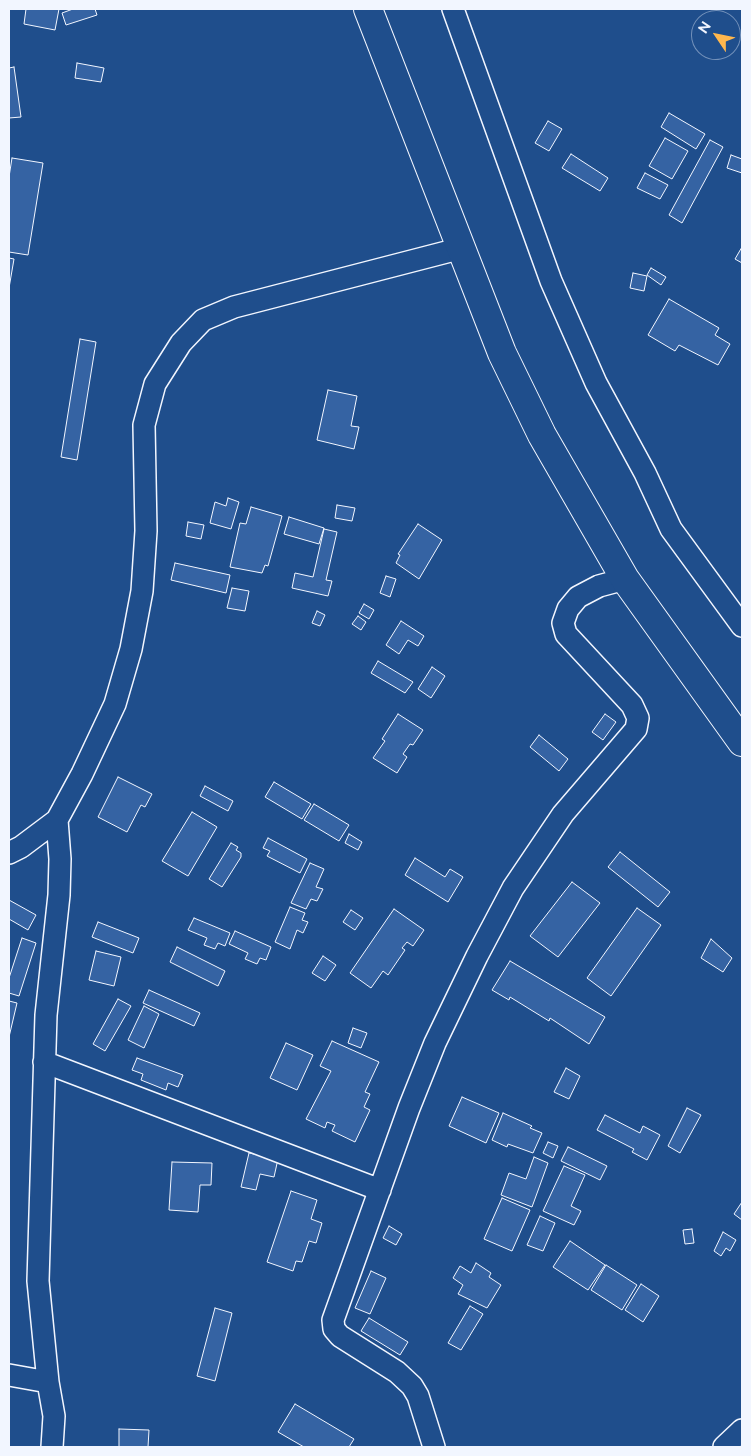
<!DOCTYPE html>
<html>
<head>
<meta charset="utf-8">
<style>
  body { margin:0 }
  #map { position:relative; width:751px; height:1456px; overflow:hidden; background:#1f4e8c; font-family:Raleway,sans-serif }
  canvas { display:block }
  .frame { position:absolute; inset:0; border:10px solid #f2f6ff; pointer-events:none }
  .north { position:absolute; left:691px; top:10px; width:50px; height:50px; box-sizing:border-box; background:#1f4e8c; border:1px solid #7391ba; border-radius:50%; rotate:304deg; font-size:14px; font-weight:700; line-height:20px; text-align:center; color:#f2f6ff }
  .north::after { content:''; display:block; margin:auto; width:18px; height:22px; background:#ffb74d; clip-path:polygon(50% 0,100% 100%,50% 72%,0 100%) }
</style>
</head>
<body>
<div id="map">
<canvas width="751" height="1456"></canvas>
<div class="frame"></div>
<div class="north">N</div>
</div>
<script>
const g = document.querySelector('canvas').getContext('2d');
g.lineJoin = 'round';
function paint(path, color) {
  g.fillStyle = color;
  g.fill(path, 'evenodd');
}
function poly(rows) {
  const path = new Path2D();
  for (const r of rows) {
    path.moveTo(r[0], r[1]);
    for (let i = 2; i < r.length; i += 2) path.lineTo(r[i], r[i + 1]);
  }
  return path;
}
function strokePath(path, color, width, dash) {
  g.strokeStyle = color;
  g.lineWidth = width;
  g.lineCap = dash ? 'butt' : 'round';
  g.setLineDash(dash || []);
  g.stroke(path);
}
const building = poly([
  [26,9,59,9,55,30,24,24,26,9],
  [73,9,95,9,97,15,66,25,62,13,73,9],
  [77,63,104,68,101,82,75,78,77,63],
  [14,67,21,117,9,118,9,68,14,67],
  [669,113,705,134,696,149,661,127,669,113],
  [548,121,562,129,549,151,535,143,548,121],
  [665,138,688,151,672,179,649,166,665,138],
  [710,140,723,147,682,223,669,215,710,140],
  [571,154,608,178,600,191,562,168,571,154],
  [731,155,742,159,742,173,727,168,731,155],
  [12,158,43,163,28,255,9,252,9,177,12,158],
  [645,173,668,185,660,199,637,188,645,173],
  [742,247,742,263,735,259,742,247],
  [9,258,14,259,9,288,9,258],
  [651,268,666,277,661,285,647,275,651,268],
  [633,273,647,276,644,291,630,288,633,273],
  [669,299,719,328,715,335,730,344,718,365,679,345,675,351,648,335,669,299],
  [80,339,96,342,77,460,61,457,80,339],
  [328,390,357,396,351,426,359,427,354,449,317,440,328,390],
  [228,498,239,502,231,529,210,523,215,502,226,506,228,498],
  [337,505,355,508,352,521,335,518,337,505],
  [251,507,282,516,268,566,265,565,262,573,230,567,240,523,246,524,251,507],
  [289,517,324,528,319,544,284,534,289,517],
  [188,522,204,525,201,539,186,536,188,522],
  [418,524,442,540,419,579,396,563,400,555,398,554,418,524],
  [324,529,337,532,326,580,332,581,328,596,292,588,295,573,313,577,324,529],
  [175,563,230,575,226,593,171,580,175,563],
  [386,576,396,579,390,597,380,593,386,576],
  [232,588,249,591,245,611,227,608,232,588],
  [364,604,374,610,369,619,359,613,364,604],
  [317,611,325,615,320,626,312,623,317,611],
  [358,616,366,622,361,630,352,624,358,616],
  [401,621,424,636,418,646,408,640,399,654,386,645,401,621],
  [378,661,413,682,405,693,371,673,378,661],
  [432,667,445,676,431,698,418,689,432,667],
  [398,714,423,730,413,745,410,744,403,754,407,757,397,773,373,758,385,741,382,739,398,714],
  [605,714,616,722,603,740,592,732,605,714],
  [539,735,568,759,559,771,530,747,539,735],
  [118,777,152,794,145,807,141,805,127,832,98,817,118,777],
  [274,782,311,804,302,819,265,797,274,782],
  [205,786,233,801,228,811,200,796,205,786],
  [314,804,349,825,339,841,304,820,314,804],
  [192,812,217,827,188,876,162,861,192,812],
  [349,834,362,842,358,850,345,843,349,834],
  [268,838,307,859,300,873,267,856,270,851,263,848,268,838],
  [231,843,238,847,236,850,241,853,241,857,222,887,209,879,231,843],
  [620,852,670,892,658,907,608,867,620,852],
  [415,858,445,877,450,869,463,877,448,902,405,875,415,858],
  [310,863,324,869,316,887,323,889,317,901,311,899,306,909,291,903,310,863],
  [572,882,600,903,558,957,530,936,572,882],
  [9,900,36,915,28,930,9,919,9,900],
  [290,907,305,913,302,920,308,922,303,933,297,930,290,949,275,942,290,907],
  [637,908,661,925,611,996,587,978,637,908],
  [394,909,424,930,413,946,407,942,402,948,405,950,388,975,383,971,371,988,350,973,394,909],
  [351,910,363,918,355,930,343,922,351,910],
  [194,918,230,933,225,946,218,943,215,949,204,945,207,938,188,930,194,918],
  [98,922,139,938,133,953,92,937,98,922],
  [235,931,271,947,266,960,260,958,257,964,245,959,248,953,229,944,235,931],
  [22,938,36,943,19,996,9,993,9,978,22,938],
  [711,939,732,958,723,972,701,958,711,939],
  [177,947,225,971,218,986,170,962,177,947],
  [96,951,121,957,114,986,89,980,96,951],
  [323,956,336,965,325,981,312,973,323,956],
  [510,961,605,1017,589,1044,550,1018,549,1021,510,997,509,1000,492,990,510,961],
  [149,990,200,1013,194,1026,143,1003,149,990],
  [118,999,131,1006,105,1051,93,1044,118,999],
  [9,1001,17,1003,9,1037,9,1001],
  [144,1006,159,1014,144,1048,128,1040,144,1006],
  [353,1028,367,1033,361,1048,348,1043,353,1028],
  [332,1041,379,1062,365,1092,370,1094,364,1107,370,1110,355,1142,332,1131,335,1125,327,1122,325,1128,306,1119,331,1071,320,1066,332,1041],
  [286,1043,313,1055,297,1090,270,1078,286,1043],
  [137,1058,183,1075,178,1087,168,1083,166,1090,141,1080,143,1074,132,1070,137,1058],
  [566,1068,580,1076,569,1099,554,1092,566,1068],
  [462,1097,499,1113,486,1143,449,1126,462,1097],
  [687,1108,701,1115,680,1153,668,1146,687,1108],
  [503,1113,532,1126,530,1128,542,1133,533,1153,508,1144,507,1147,492,1140,503,1113],
  [605,1115,640,1133,643,1126,660,1135,647,1160,632,1152,634,1149,597,1130,605,1115],
  [548,1142,558,1146,553,1158,543,1153,548,1142],
  [568,1147,607,1166,600,1180,561,1161,568,1147],
  [249,1153,278,1159,274,1177,260,1174,256,1190,241,1187,249,1153],
  [534,1157,548,1163,532,1207,501,1195,509,1173,526,1179,534,1157],
  [172,1162,212,1163,211,1185,200,1185,198,1212,169,1210,172,1162],
  [564,1166,585,1175,571,1206,581,1211,574,1225,543,1211,564,1166],
  [291,1191,317,1200,311,1219,322,1223,316,1243,309,1241,302,1262,296,1261,293,1271,267,1262,291,1191],
  [502,1198,530,1210,512,1251,484,1239,502,1198],
  [742,1202,742,1220,734,1214,742,1202],
  [540,1216,555,1223,543,1251,527,1245,540,1216],
  [389,1226,402,1234,396,1245,383,1238,389,1226],
  [692,1229,694,1243,685,1244,683,1230,692,1229],
  [723,1232,736,1240,730,1251,726,1248,721,1256,714,1251,723,1232],
  [570,1241,605,1265,588,1290,553,1267,570,1241],
  [476,1263,491,1273,489,1277,501,1285,487,1308,458,1294,463,1285,453,1278,460,1266,471,1273,476,1263],
  [606,1265,637,1285,622,1310,591,1290,606,1265],
  [371,1271,386,1278,370,1314,355,1308,371,1271],
  [641,1284,659,1296,643,1322,625,1310,641,1284],
  [470,1306,483,1314,461,1350,448,1343,470,1306],
  [215,1308,232,1313,215,1381,197,1376,215,1308],
  [369,1318,408,1342,400,1355,361,1331,369,1318],
  [295,1404,354,1439,349,1447,304,1447,278,1432,295,1404],
  [119,1429,149,1430,148,1447,119,1447,119,1429]
]);
paint(building, '#3563a3');
strokePath(building, '#f2f6ff', 1);
const street = poly([
  [453,9,551,281,596,383,645,473,671,529,742,626],
  [9,853,21,847,57,820,82,774,115,704,131,649,142,591,146,531,144,425,155,384,181,343,203,320,234,307,462,248],
  [44,1062,380,1190],
  [9,1375,48,1382],
  [52,1447,54,1416,48,1382,38,1281,46,1015,59,895,60,859,57,820],
  [434,1447,418,1396,412,1386,397,1372,340,1336,334,1329,333,1320,409,1108,435,1043,477,956,513,888,563,814,636,729,638,718,632,705,566,634,563,623,568,609,578,597,599,586,625,579],
  [724,1447,742,1430]
]);
const secondary = poly([
  [368,9,502,353,542,435,625,579,742,742]
]);
strokePath(street, '#f2f6ff', 24);
strokePath(secondary, '#f2f6ff', 30);
strokePath(street, '#1f4e8c', 21);
strokePath(secondary, '#1f4e8c', 28);
</script>
</body>
</html>
